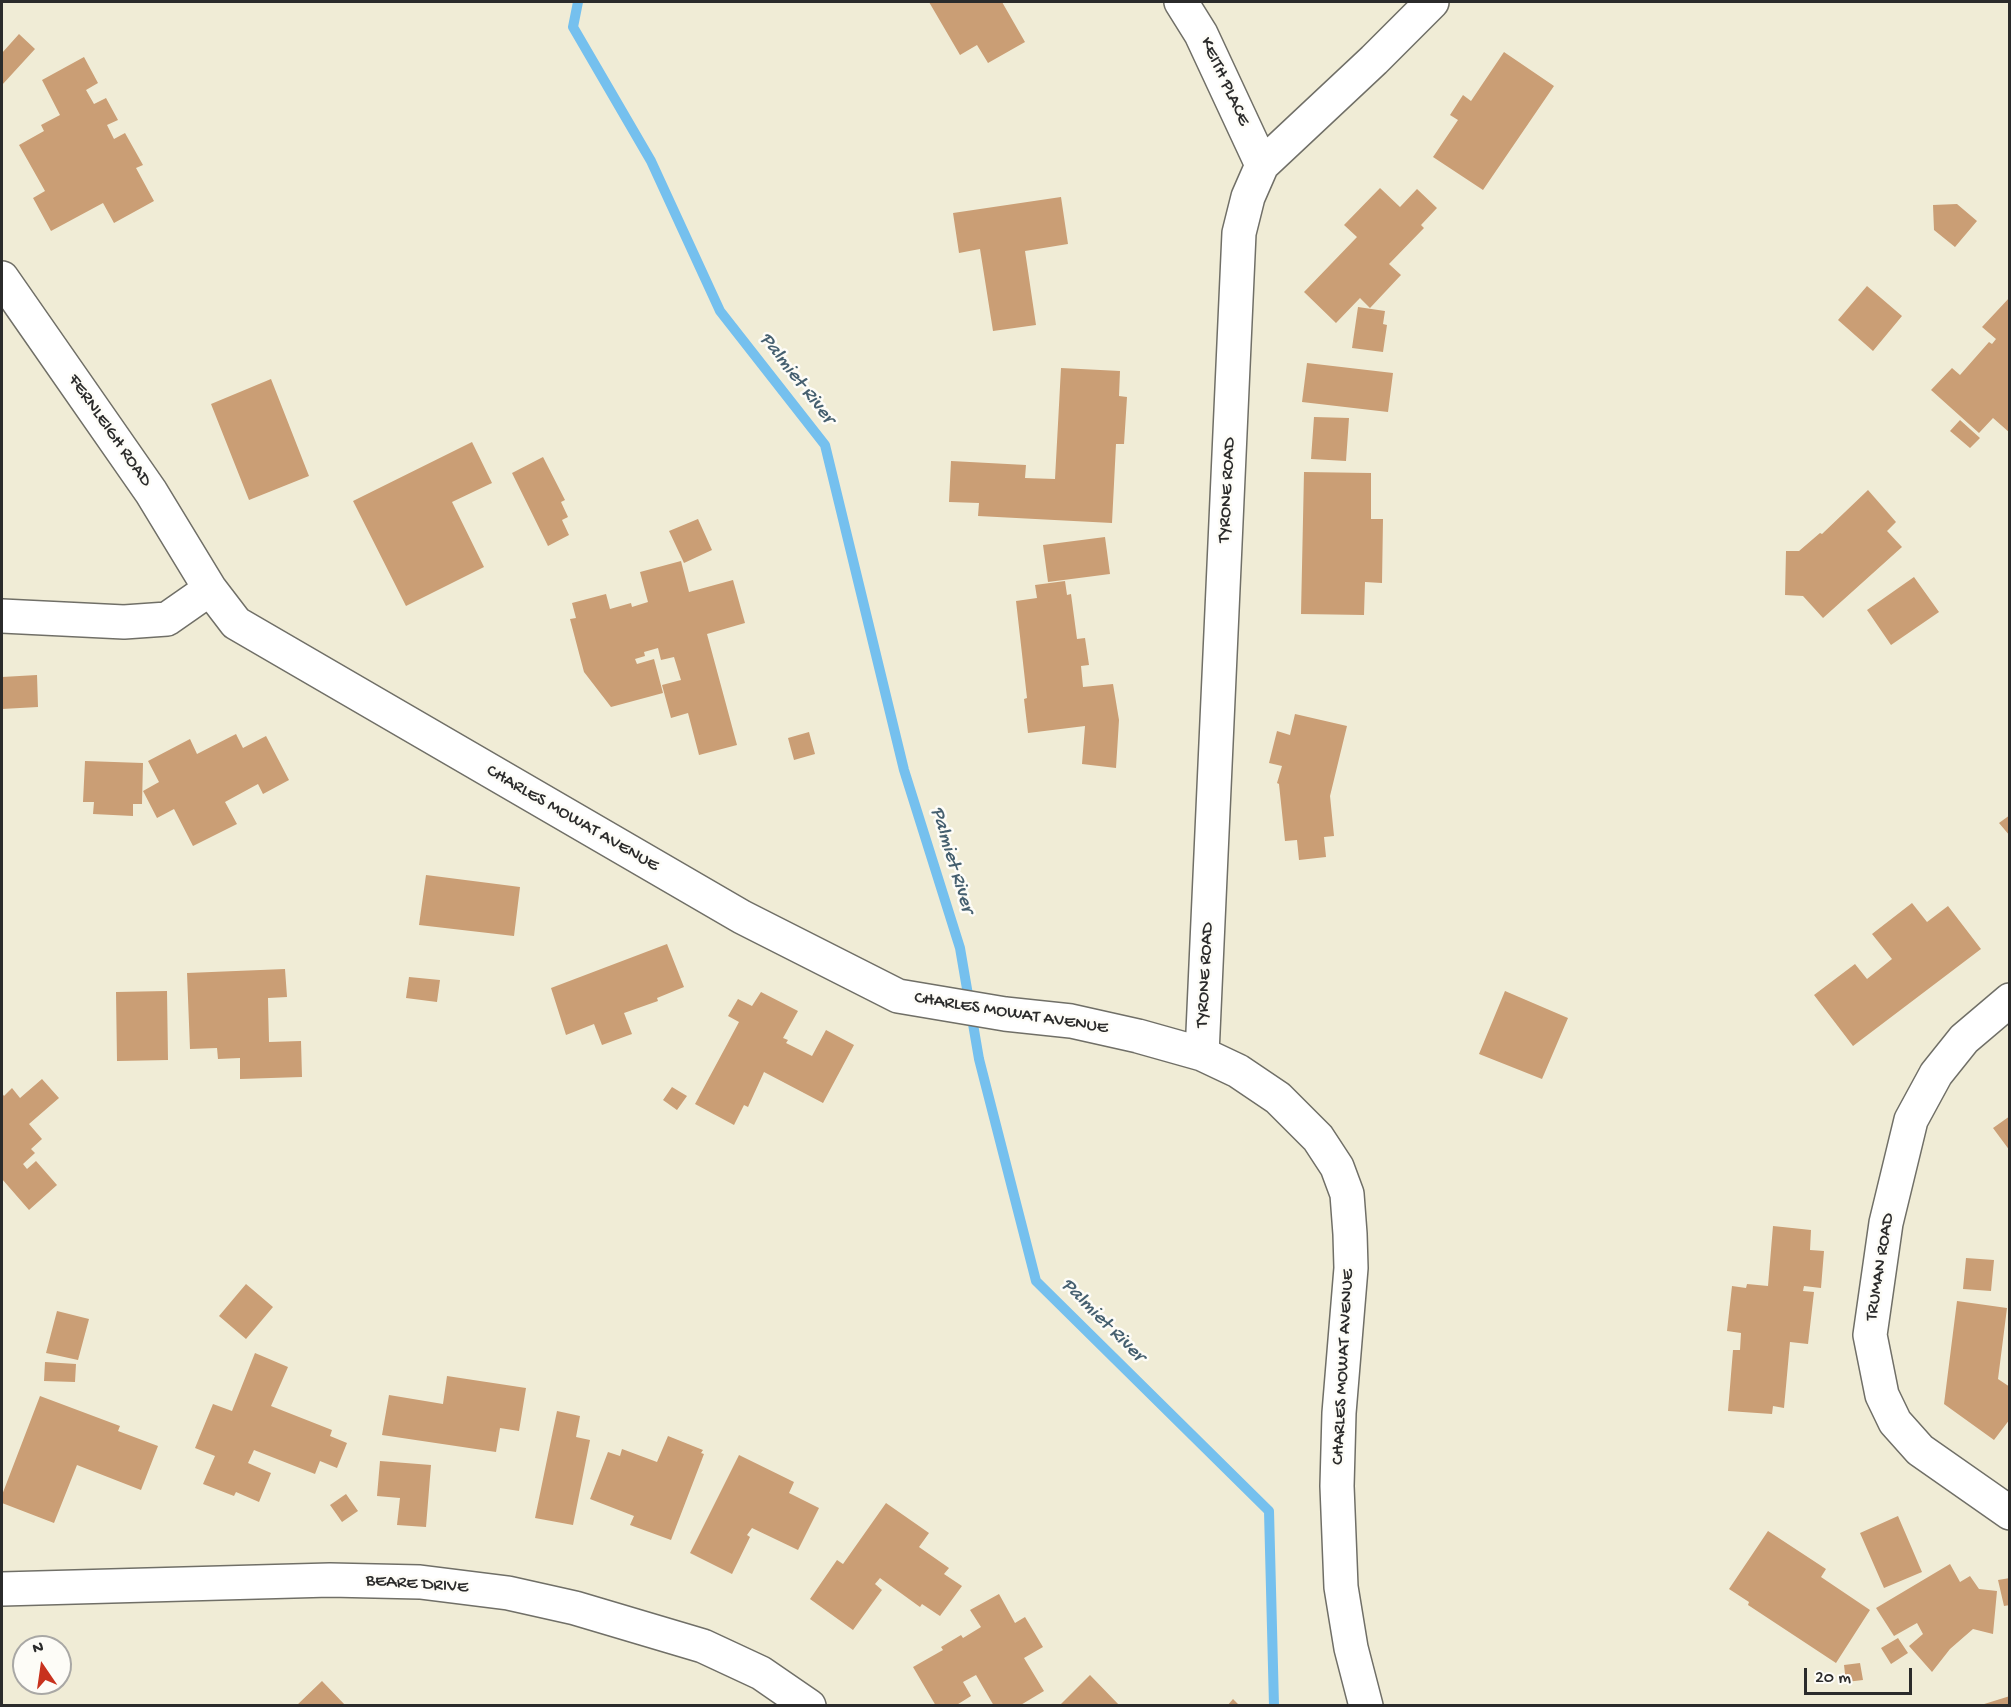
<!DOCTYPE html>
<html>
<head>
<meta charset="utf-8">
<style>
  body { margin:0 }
  #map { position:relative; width:2011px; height:1707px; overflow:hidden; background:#f0ecd6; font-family:"Gochi Hand",sans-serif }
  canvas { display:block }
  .frame { position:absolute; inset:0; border:3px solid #2b2b2b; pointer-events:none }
  .north { position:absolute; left:12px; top:1635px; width:60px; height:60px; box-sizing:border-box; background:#fdfcf7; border:2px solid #a9a8a5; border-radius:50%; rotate:347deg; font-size:16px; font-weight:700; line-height:24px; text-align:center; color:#2b2b2b }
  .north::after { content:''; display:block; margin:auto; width:21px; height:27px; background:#c8321e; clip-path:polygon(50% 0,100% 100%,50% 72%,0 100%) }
  .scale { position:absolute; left:1804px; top:1668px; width:108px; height:27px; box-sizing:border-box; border:3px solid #2b2b2b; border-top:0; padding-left:8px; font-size:18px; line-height:21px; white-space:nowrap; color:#2b2b2b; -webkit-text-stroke:4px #fdfcf7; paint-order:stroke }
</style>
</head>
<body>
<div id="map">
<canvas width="2011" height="1707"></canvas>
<div class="frame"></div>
<div class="north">N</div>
<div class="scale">20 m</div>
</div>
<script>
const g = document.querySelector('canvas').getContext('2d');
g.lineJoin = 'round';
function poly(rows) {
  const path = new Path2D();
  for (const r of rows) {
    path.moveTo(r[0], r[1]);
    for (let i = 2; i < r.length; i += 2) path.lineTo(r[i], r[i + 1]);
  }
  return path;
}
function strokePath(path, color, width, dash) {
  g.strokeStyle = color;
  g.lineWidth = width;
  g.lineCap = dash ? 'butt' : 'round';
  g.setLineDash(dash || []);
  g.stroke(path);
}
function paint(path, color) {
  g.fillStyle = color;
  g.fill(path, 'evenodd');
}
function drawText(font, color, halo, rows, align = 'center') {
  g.font = font + ' "Gochi Hand",sans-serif';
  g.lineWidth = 5;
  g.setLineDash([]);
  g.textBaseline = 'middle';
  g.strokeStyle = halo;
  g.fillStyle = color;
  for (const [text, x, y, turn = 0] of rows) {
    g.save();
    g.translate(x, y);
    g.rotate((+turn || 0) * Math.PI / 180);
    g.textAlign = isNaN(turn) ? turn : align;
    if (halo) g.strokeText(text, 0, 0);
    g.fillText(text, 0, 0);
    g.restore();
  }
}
strokePath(poly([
  [578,2,573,27,651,161,720,311,825,445,904,770,960,948,979,1059,1036,1281,1269,1511,1274,1706]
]), '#75c0ee', 10);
paint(poly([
  [929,2,1002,2,1025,42,988,63,977,45,960,55],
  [19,34,35,49,2,85,2,53],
  [1504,52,1554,86,1483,190,1433,157,1458,120,1450,115,1463,95,1471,101],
  [84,57,98,83,86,90,94,104,106,98,118,120,107,125,114,139,125,133,143,165,136,168,154,201,114,223,103,203,51,231,33,198,45,191,19,145,44,131,41,125,60,115,42,80],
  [1380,188,1400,207,1417,189,1437,208,1421,225,1424,228,1389,264,1401,275,1370,308,1360,298,1336,323,1304,292,1357,237,1344,225],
  [1061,197,1068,244,1025,251,1036,325,993,331,980,249,959,253,953,213],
  [1957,204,1977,221,1955,247,1934,230,1933,205],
  [1867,286,1902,316,1873,351,1838,320],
  [2010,297,2010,433,1993,418,1979,433,1931,390,1952,368,1960,375,1989,342,1992,344,1996,339,1982,327],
  [1358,307,1385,311,1383,324,1387,325,1383,352,1352,348],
  [1307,363,1393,373,1388,412,1302,402],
  [1061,368,1120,371,1119,396,1127,397,1124,444,1116,444,1112,523,978,516,979,503,949,502,951,461,1026,465,1025,478,1055,479],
  [271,379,309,476,249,500,211,404],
  [1314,417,1349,418,1346,461,1311,459],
  [1960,420,1980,438,1970,448,1950,431],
  [472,442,492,483,452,502,484,567,406,606,353,501],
  [543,457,565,500,561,502,568,517,562,520,569,535,548,546,512,473],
  [1304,472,1371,473,1371,519,1383,519,1382,583,1365,582,1364,615,1301,614],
  [1868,490,1896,522,1887,531,1902,547,1823,618,1803,596,1785,595,1786,551,1799,551,1820,533,1822,534],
  [698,519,712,550,684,563,669,531],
  [1105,537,1110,574,1048,582,1043,545],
  [681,561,689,592,733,580,745,623,707,634,737,745,699,755,688,713,671,718,662,685,681,680,674,657,661,660,658,648,644,652,645,656,635,659,637,664,654,659,663,693,611,707,584,672,570,619,576,618,572,603,606,594,610,609,631,603,632,607,648,602,640,572],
  [1914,577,1939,612,1891,645,1867,610],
  [1065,581,1067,595,1071,594,1077,639,1085,638,1089,665,1081,666,1083,687,1113,684,1119,720,1116,768,1082,764,1085,726,1028,733,1024,699,1027,698,1016,601,1037,598,1035,585],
  [37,675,38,707,2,709,2,677],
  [1295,714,1347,726,1330,796,1334,836,1324,837,1326,857,1299,860,1297,840,1285,841,1279,784,1277,783,1282,766,1269,763,1277,731,1290,735],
  [809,732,815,754,794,760,788,738],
  [236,734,243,748,266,736,289,780,263,794,258,784,225,802,237,824,193,846,174,809,157,818,143,791,159,782,148,761,190,739,197,754],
  [85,761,143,763,142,804,133,804,133,816,93,814,94,802,83,802],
  [2010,815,2010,836,1999,823],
  [426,875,520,887,514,936,419,925],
  [1912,903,1927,922,1948,906,1981,949,1853,1046,1814,995,1855,964,1867,979,1892,959,1872,934],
  [667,944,684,987,657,998,658,1001,624,1013,632,1034,602,1045,594,1024,566,1035,551,988],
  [285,969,287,997,268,998,269,1042,301,1041,302,1077,240,1079,240,1058,218,1059,217,1048,190,1049,187,973],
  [409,977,440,980,437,1002,406,998],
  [167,991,168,1060,117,1061,116,992],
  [1505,991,1568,1018,1542,1079,1479,1054],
  [761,992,798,1011,783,1038,788,1040,786,1043,812,1056,826,1030,854,1045,823,1103,764,1072,748,1107,744,1105,734,1125,695,1104,739,1022,728,1016,738,999,752,1006],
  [42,1079,59,1098,29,1124,42,1139,31,1149,35,1153,23,1164,27,1169,36,1161,57,1185,29,1210,2,1179,2,1093,4,1096,12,1088,20,1098],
  [672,1087,687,1096,677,1110,663,1100],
  [2010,1116,2010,1151,1993,1128],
  [1773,1226,1811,1230,1810,1250,1824,1251,1821,1288,1804,1286,1803,1291,1814,1292,1808,1344,1790,1342,1784,1408,1773,1406,1772,1414,1728,1411,1733,1350,1740,1350,1741,1333,1727,1331,1732,1286,1746,1288,1747,1284,1768,1286],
  [1966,1258,1994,1260,1991,1291,1963,1289],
  [246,1284,273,1307,246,1339,219,1316],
  [1957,1301,2007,1308,1998,1379,2010,1387,2010,1419,1994,1440,1944,1404],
  [57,1311,89,1319,78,1360,46,1353],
  [255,1353,288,1367,271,1406,332,1430,330,1436,347,1443,337,1468,320,1461,315,1474,254,1450,248,1463,271,1473,259,1502,236,1492,234,1496,203,1484,215,1456,195,1448,213,1404,232,1411],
  [45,1362,76,1364,75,1382,44,1381],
  [447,1376,526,1388,519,1431,500,1428,496,1452,382,1435,389,1395,443,1404],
  [40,1396,120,1426,118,1431,158,1446,141,1490,77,1465,54,1523,2,1503,2,1495],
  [557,1411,580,1416,576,1437,590,1440,573,1525,535,1518],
  [668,1436,703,1450,701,1453,704,1454,671,1540,630,1525,634,1516,590,1499,608,1452,620,1456,622,1449,657,1462],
  [739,1455,794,1482,789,1493,819,1508,798,1550,752,1528,747,1535,750,1537,732,1574,690,1553],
  [380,1461,431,1465,426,1527,397,1525,400,1498,377,1496],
  [346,1494,358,1511,342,1522,330,1505],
  [886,1503,929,1533,919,1547,949,1568,944,1574,962,1586,940,1616,922,1604,920,1607,880,1578,875,1584,882,1590,853,1630,810,1599,837,1560,843,1564],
  [1898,1516,1922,1572,1884,1588,1860,1533],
  [1768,1531,1826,1569,1821,1577,1870,1610,1836,1663,1748,1605,1749,1602,1729,1589],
  [1950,1564,1960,1582,1970,1576,1979,1589,1997,1591,1993,1634,1973,1629,1950,1649,1932,1672,1909,1646,1923,1634,1917,1623,1894,1636,1876,1608],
  [2010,1578,2010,1605,2004,1606,1998,1580],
  [999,1594,1015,1623,1025,1617,1043,1647,1024,1658,1044,1691,1019,1706,994,1706,976,1675,963,1682,971,1696,955,1706,936,1706,913,1667,943,1650,941,1647,961,1635,963,1638,981,1627,970,1610],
  [1898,1638,1908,1653,1891,1664,1881,1648],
  [1860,1663,1863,1680,1846,1682,1844,1665],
  [1090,1675,1120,1706,1059,1706],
  [322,1681,346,1706,296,1706],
  [2010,1696,2010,1706,1981,1706,1981,1705],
  [1233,1699,1240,1706,1227,1706]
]), '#ca9e75');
const minor = poly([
  [1181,2,1201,34,1262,165],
  [2,278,151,492,210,589,236,623,742,917,898,996,1005,1014,1071,1021,1138,1036,1202,1054,1238,1071,1278,1098,1318,1138,1337,1167,1347,1194,1350,1234,1351,1268,1339,1413,1337,1486,1341,1587,1351,1648,1366,1706],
  [2,616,124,622,167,619,210,589],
  [2010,1000,1964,1039,1936,1074,1911,1120,1886,1223,1870,1335,1882,1395,1895,1422,1920,1450,2010,1513],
  [1202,1054,1239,233,1248,197,1262,165,1374,60,1432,2],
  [2,1589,330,1580,420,1582,508,1593,575,1608,703,1646,761,1673,809,1706]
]);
strokePath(minor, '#706f67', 36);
strokePath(minor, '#fff', 33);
drawText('18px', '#2b2b2b', '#fdfcf7', [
  ["KEITH PLACE",1224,82,65],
  ["FERNLEIGH ROAD",109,431,55],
  ["TYRONE ROAD",1228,490,-87],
  ["CHARLES MOWAT AVENUE",572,819,30],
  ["TYRONE ROAD",1206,975,-87],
  ["CHARLES MOWAT AVENUE",1011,1014,9],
  ["TRUMAN ROAD",1881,1267,-81],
  ["CHARLES MOWAT AVENUE",1344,1367,-87],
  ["BEARE DRIVE",417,1585,4]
]);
drawText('italic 20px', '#455f6f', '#fdfcf7', [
  ["Palmiet River",796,379,52],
  ["Palmiet River",951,860,73],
  ["Palmiet River",1102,1321,45]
]);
</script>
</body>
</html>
